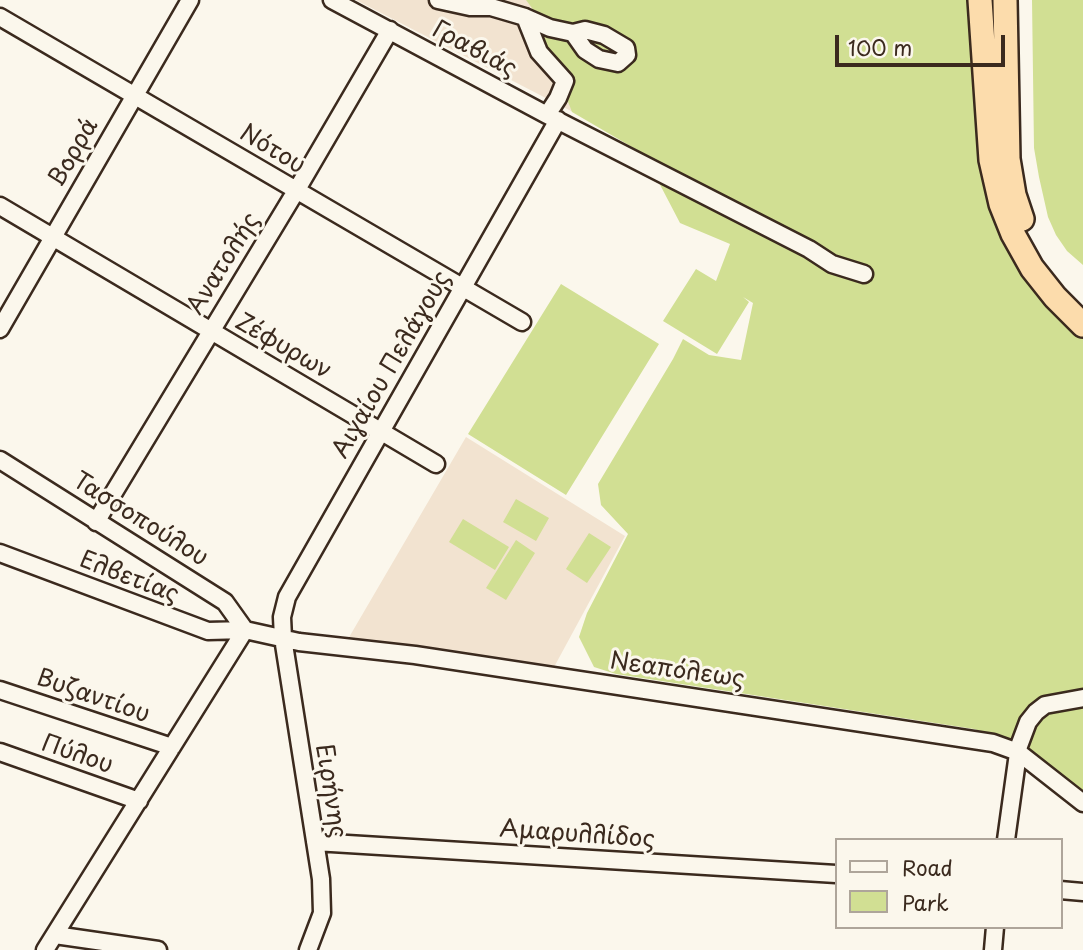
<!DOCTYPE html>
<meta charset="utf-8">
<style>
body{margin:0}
#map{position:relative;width:1083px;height:950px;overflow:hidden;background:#fbf7ec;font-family:"Playpen Sans",sans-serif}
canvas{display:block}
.legend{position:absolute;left:835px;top:838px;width:228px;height:91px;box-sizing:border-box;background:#fbf7ec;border:2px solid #aea59a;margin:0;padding:9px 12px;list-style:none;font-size:21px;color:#3b2a1e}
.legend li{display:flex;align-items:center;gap:14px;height:35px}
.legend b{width:35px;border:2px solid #aea59a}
.scale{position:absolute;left:835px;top:35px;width:170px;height:32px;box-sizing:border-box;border:4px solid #3b2a1e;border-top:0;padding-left:9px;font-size:21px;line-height:24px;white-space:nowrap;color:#3b2a1e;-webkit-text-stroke:5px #fbf7ec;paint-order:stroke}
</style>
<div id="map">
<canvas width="1083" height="950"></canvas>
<ul class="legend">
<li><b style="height:9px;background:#fbf7ec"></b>Road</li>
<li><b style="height:19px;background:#d1df93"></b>Park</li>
</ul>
<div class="scale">100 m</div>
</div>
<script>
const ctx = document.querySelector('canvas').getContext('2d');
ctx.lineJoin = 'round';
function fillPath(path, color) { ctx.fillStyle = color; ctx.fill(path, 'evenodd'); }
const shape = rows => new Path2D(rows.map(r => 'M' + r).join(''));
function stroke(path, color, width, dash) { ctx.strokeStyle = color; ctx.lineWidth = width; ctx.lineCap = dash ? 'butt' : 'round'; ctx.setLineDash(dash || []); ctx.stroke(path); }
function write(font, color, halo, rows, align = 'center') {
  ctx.font = font + ' "Playpen Sans",sans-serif'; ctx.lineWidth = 6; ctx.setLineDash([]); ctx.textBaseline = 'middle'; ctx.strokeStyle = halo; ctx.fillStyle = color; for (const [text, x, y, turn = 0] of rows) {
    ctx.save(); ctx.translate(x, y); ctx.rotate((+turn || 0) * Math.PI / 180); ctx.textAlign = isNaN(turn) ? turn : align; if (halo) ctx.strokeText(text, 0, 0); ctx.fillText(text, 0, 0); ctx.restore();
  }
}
fillPath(shape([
 [356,0,752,0,644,154,602,127],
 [466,437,625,536,553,669,472,655,348,639]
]), '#f2e3d0');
fillPath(shape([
 [526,0,973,0,983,169,1083,335,1083,795,1013,742,974,729,616,674,594,667,579,637,587,613,628,534,601,505,598,484,673,359,683,339,709,355,741,360,753,303,743,297,749,302,717,354,663,321,696,269,716,281,730,244,680,223,644,154,572,112,532,8],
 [1032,0,1083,0,1083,265,1067,251,1056,235,1048,217,1039,177,1034,148],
 [561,284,659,344,566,495,468,434],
 [516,499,549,518,536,541,503,522],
 [463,519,509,547,495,570,449,542],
 [589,533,611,547,587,583,566,569],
 [516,540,535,553,506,600,486,588]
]), '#d1df93');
const minor = shape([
 [332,0,547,115,809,249,832,264,864,274],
 [438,0,470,7,491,7,525,17,550,28,573,33,585,30,604,35,626,48,627,55,618,63,599,59,585,50,573,33],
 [0,17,522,322],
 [525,17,539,52,565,81,558,98,547,115],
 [0,206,436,464],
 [0,329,190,0],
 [0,460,225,602,245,630],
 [96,522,296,191,390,30],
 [0,553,208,631,245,630,299,642,415,655,993,743,1018,752,1083,803],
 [0,690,172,747],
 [0,752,139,801],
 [1006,840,1019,746,1028,722,1036,712,1045,705,1083,698],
 [315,842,836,874],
 [1060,890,1083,892],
 [55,935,158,950],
 [45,950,245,630],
 [308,950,322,913,321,879,283,638,282,617,287,597,558,120],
 [993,950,995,927]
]);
const highway = shape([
 [980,0,991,160,1001,204,1013,234,1032,268,1055,297,1083,325],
 [1005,0,1008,159,1014,195,1022,219]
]);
stroke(minor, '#3b2a1e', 21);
stroke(highway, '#3b2a1e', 28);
stroke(minor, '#fbf7ec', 16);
stroke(highway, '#fcdcac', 23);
write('24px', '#3b2a1e', '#fbf7ec', [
 ["Γραβιάς",474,50,28],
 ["Νότου",272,150,31],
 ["Βορρά",74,153,-60],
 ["Ανατολής",224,264,-58],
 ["Ζέφυρων",283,347,30],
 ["Αιγαίου Πελάγους",392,365,-60],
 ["Τασσοπούλου",140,520,32],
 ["Ελβετίας",129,578,21],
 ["Νεαπόλεως",677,671,8],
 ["Βυζαντίου",93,697,19],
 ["Πύλου",77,755,19],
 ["Ειρήνης",330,791,81],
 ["Αμαρυλλίδος",577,835,4]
]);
</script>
